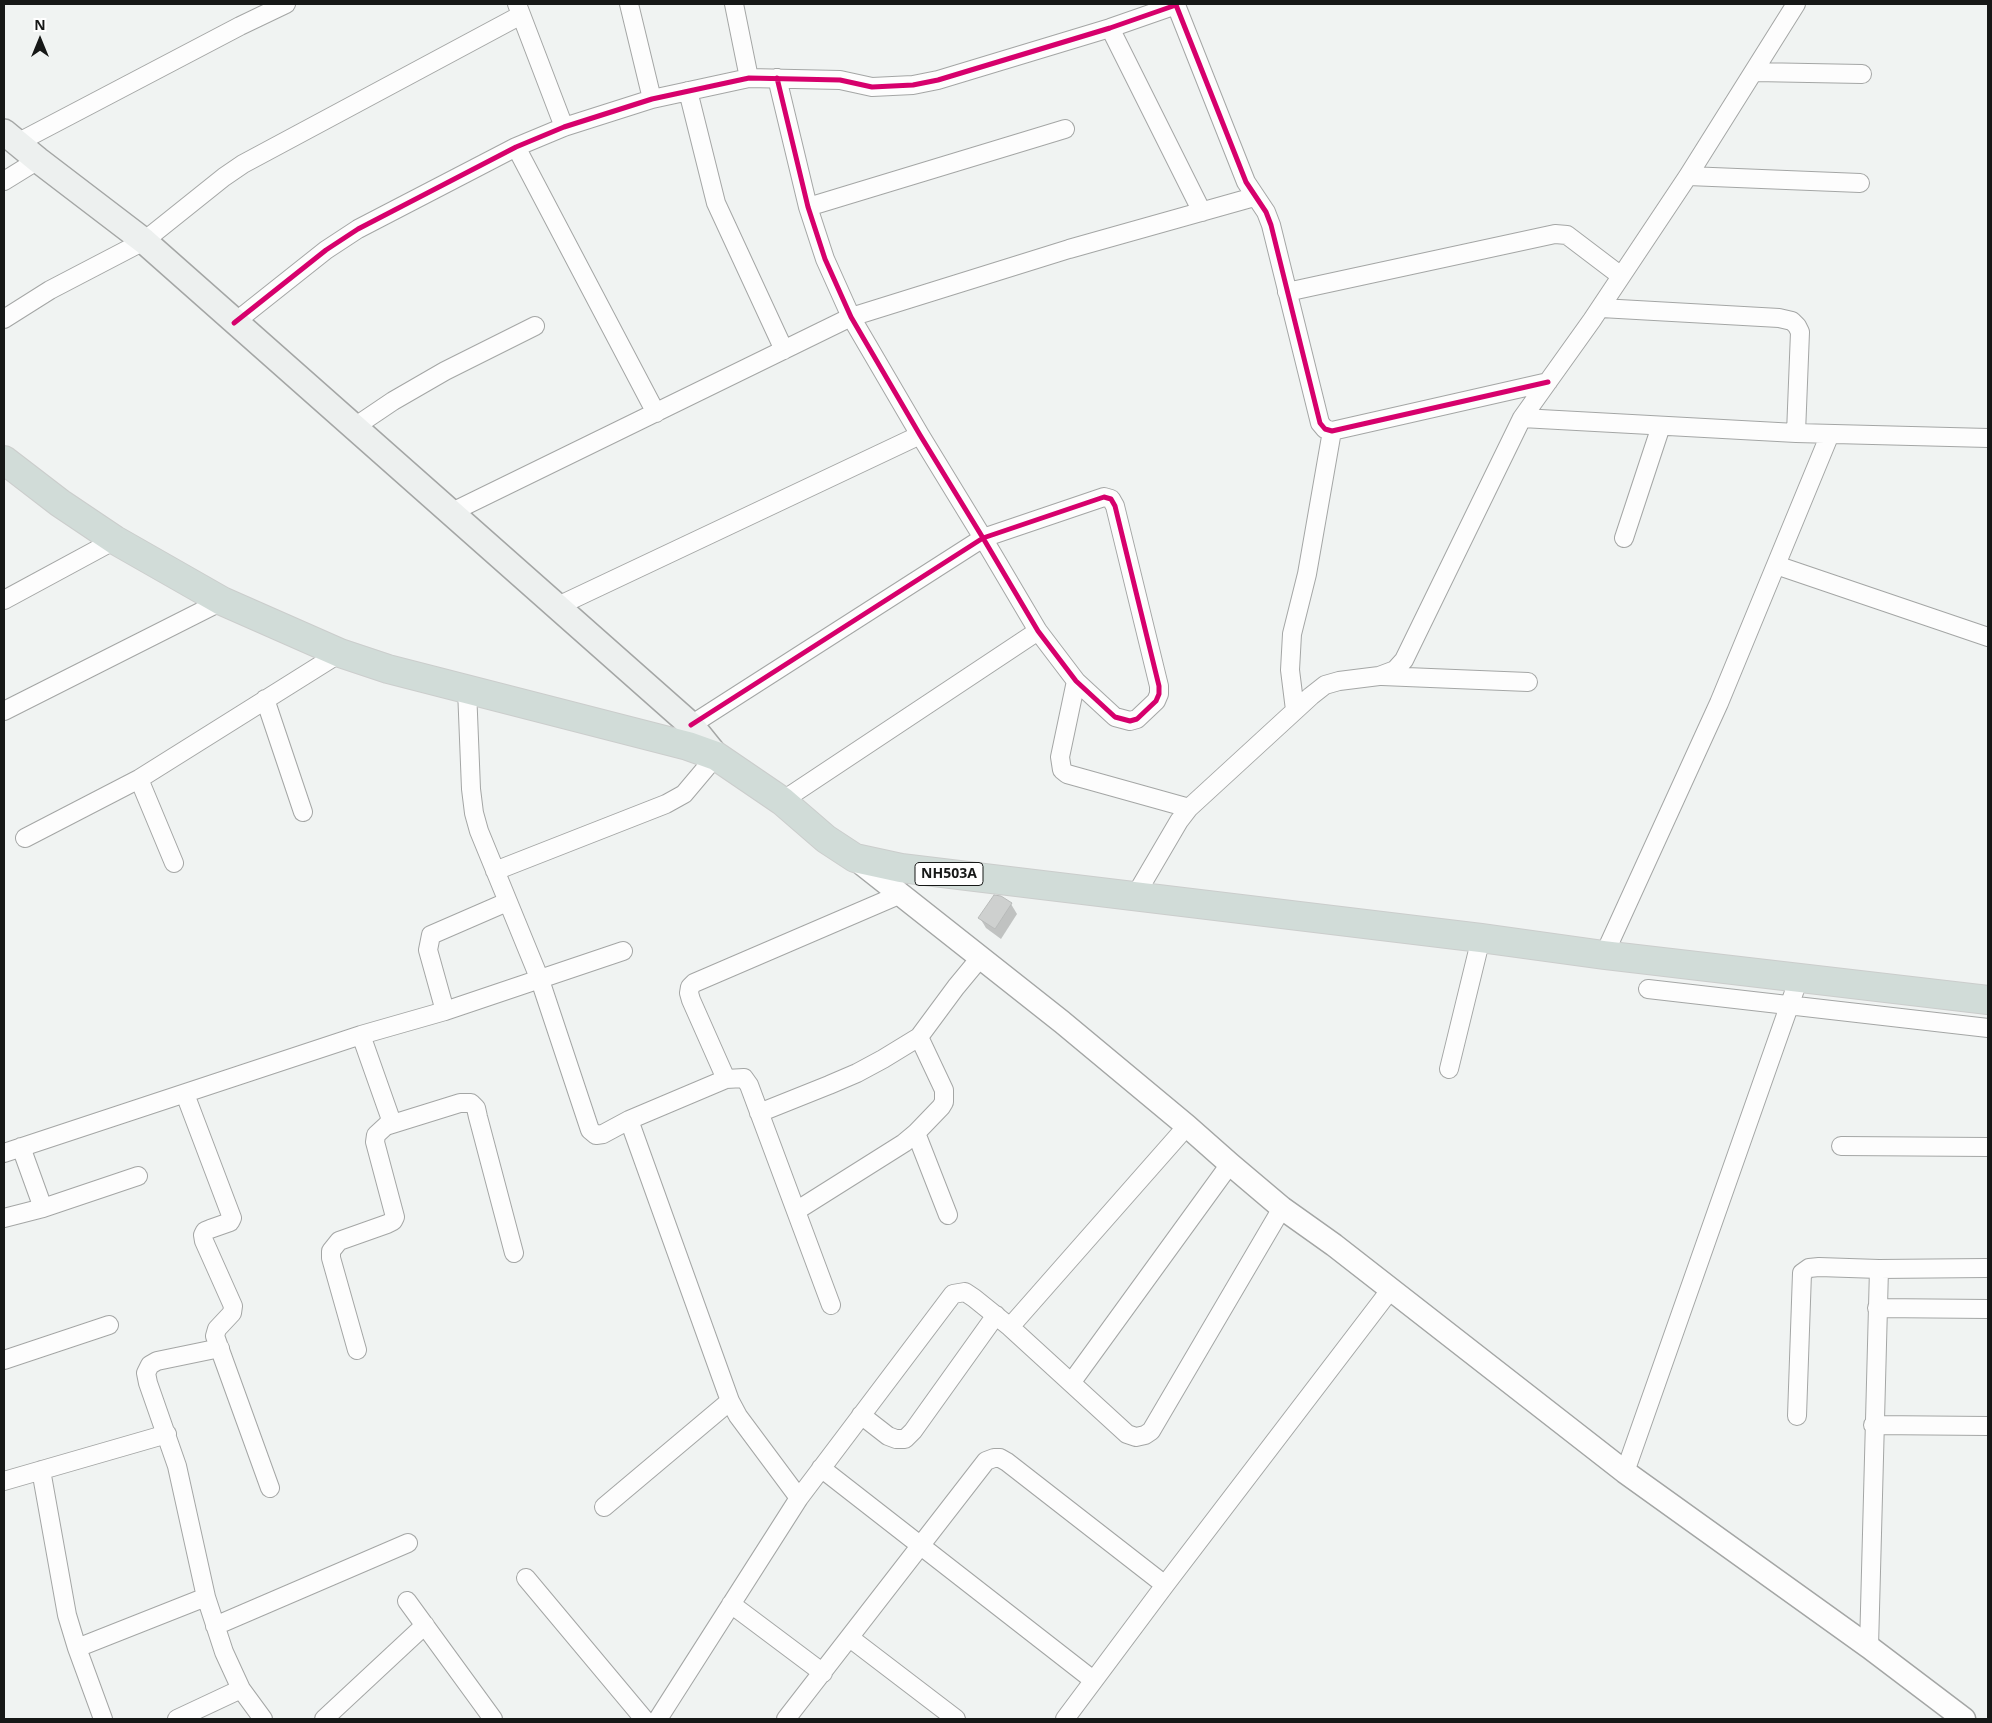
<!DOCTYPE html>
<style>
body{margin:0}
#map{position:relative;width:1992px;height:1723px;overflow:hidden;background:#f0f3f2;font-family:"Open Sans",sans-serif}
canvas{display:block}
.frame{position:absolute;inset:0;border:5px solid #161817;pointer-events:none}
.north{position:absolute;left:15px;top:15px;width:50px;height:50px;-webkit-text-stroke:4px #fff;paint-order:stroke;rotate:0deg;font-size:14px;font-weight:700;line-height:20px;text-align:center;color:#161817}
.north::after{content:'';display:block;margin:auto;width:18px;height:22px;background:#161817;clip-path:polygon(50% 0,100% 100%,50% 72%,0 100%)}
</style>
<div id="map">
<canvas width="1992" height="1723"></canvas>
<div class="frame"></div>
<div class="north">N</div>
</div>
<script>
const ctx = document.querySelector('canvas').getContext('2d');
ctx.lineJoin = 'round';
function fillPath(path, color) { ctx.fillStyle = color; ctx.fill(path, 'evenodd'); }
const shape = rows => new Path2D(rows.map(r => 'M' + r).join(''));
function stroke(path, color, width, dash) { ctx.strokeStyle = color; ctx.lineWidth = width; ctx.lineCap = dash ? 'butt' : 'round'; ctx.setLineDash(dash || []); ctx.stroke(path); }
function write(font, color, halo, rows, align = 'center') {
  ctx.font = font + ' "Open Sans",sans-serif'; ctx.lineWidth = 5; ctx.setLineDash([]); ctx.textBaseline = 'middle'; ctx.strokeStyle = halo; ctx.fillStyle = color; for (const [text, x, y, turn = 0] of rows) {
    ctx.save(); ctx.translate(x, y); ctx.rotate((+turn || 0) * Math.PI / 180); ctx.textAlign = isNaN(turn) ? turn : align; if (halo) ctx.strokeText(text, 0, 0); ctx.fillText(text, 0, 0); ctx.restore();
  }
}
fillPath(shape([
 [1011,904,1017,914,1001,939,986,928,980,918]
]), '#0003');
const building = shape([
 [994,895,1001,896,1012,903,995,929,978,918,994,895]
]);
fillPath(building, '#ced0cf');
stroke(building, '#b8bab9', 1);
const minor = shape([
 [517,4,564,127],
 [629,4,652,99],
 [734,4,749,78],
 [1110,28,1202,212],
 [1755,72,1862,74],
 [688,91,716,203,784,350],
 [17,143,240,26,286,4],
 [516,147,656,413],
 [1688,176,1860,183],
 [4,181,38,160],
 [808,207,1065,129],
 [1287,292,1555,234,1567,235,1621,276],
 [1601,308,1779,318,1792,321,1797,326,1800,332,1796,433],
 [4,319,50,290,144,241,224,177,243,164,521,15],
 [234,323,326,250,358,229,516,147,564,127,652,99,749,78,840,80,872,87,913,85,938,80,1110,28,1176,5,1246,182,1266,212,1271,225,1320,423,1325,429,1332,431,1548,382],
 [1522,418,1796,433,1988,438],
 [353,428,393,401,445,371,535,326],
 [450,513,851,317,1069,249,1254,197],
 [1624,538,1661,426],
 [1776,565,1988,637],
 [4,600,115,540],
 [558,606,920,435],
 [1382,676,1528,682],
 [1076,681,1060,757,1062,770,1067,774,1189,808],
 [467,689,471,789,474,813,479,831,540,980,590,1130,596,1135,603,1134,629,1120,730,1401,738,1416,799,1498],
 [265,699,303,812],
 [1295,710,1290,670,1292,634,1307,574,1332,431],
 [4,711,222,601],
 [691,725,983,538,1104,497,1111,499,1115,506,1159,686,1159,694,1156,701,1137,719,1130,721,1115,717,1076,681,1038,631,983,538,920,435,851,317,825,259,808,207,777,78],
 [139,779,174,863],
 [782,801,1038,631],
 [25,838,139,779,340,653],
 [495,871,666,804,684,794,716,756],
 [1135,896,1179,821,1189,808,1311,696,1325,685,1339,681,1379,676,1395,670,1404,660,1522,418,1592,320,1688,176,1796,4],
 [1604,955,1719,703,1830,434],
 [1648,989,1988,1028],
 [445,1011,623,951],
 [1449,1069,1481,938],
 [726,1079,691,1000,689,993,690,987,694,983,901,894],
 [185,1094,232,1218,230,1222,210,1229,205,1231,203,1235,204,1241,233,1306,232,1313,217,1329,215,1336,270,1488],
 [759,1113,829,1085,857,1073,883,1059,919,1037],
 [629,1120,726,1079,744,1078,749,1085,831,1305],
 [386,1126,460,1103,471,1103,476,1108,478,1117,514,1253],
 [916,1133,948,1215],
 [1841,1146,1988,1147],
 [21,1147,43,1208],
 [4,1153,361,1035,445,1011,428,950,431,935,507,902],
 [796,1211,904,1143,916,1133,941,1107,944,1102,944,1090,919,1037,956,987,980,958],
 [4,1218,43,1208,138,1176],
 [1879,1269,1986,1268],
 [1877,1308,1988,1309],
 [1010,1327,1187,1126],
 [220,1348,157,1361,150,1365,146,1373,148,1383,177,1466,206,1597,224,1652,241,1689],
 [357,1350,331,1258,331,1251,339,1241,387,1224,393,1221,395,1217,375,1142,376,1135,389,1123,390,1117,361,1035],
 [4,1360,109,1325],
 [1071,1383,1230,1164],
 [861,1415,888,1436,896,1439,905,1439,913,1431,996,1315],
 [1797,1416,1802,1273,1809,1268,1819,1267,1879,1269,1869,1647],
 [1873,1425,1988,1426],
 [821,1468,1093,1680],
 [41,1470,67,1615,77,1648,103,1719],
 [1625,1472,1799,978],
 [4,1481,167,1434],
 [604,1507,730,1401],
 [526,1578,644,1719],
 [407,1601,493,1719],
 [731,1604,823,1673],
 [215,1626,408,1543],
 [850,1638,956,1719],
 [77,1648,206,1597],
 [177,1719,241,1689,263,1719],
 [324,1719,425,1625],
 [658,1719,799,1498,953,1294,965,1292,974,1298,1010,1327,1127,1434,1136,1437,1145,1435,1151,1431,1282,1208],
 [786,1719,986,1461,994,1458,1000,1458,1007,1462,1165,1585],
 [1065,1719,1165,1585,1391,1289]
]);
const tertiary = shape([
 [857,860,1062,1022,1187,1126,1230,1164,1282,1208,1334,1245,1625,1472,1869,1647,1964,1719]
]);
const secondary = shape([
 [4,132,38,160,144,241,691,725,716,756]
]);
const trunk = shape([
 [4,460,60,503,115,540,222,601,340,653,388,669,688,746,716,756,782,801,826,839,855,858,901,868,1481,938,1604,955,1988,1000]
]);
stroke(minor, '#a4a6a5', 20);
stroke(tertiary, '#a4a6a5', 25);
stroke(secondary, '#a4a6a5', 28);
stroke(trunk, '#cbcdcc', 30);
stroke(minor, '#fdfdfd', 18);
stroke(tertiary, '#fdfdfd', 22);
stroke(secondary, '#edf0ef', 25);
stroke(trunk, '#d1dcd8', 28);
stroke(shape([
 [234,323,326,250,358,229,516,147,564,127,652,99,749,78,840,80,872,87,913,85,938,80,1110,28,1176,5,1246,182,1266,212,1271,225,1320,423,1325,429,1332,431,1548,382],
 [691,725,983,538,1104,497,1111,499,1115,506,1159,686,1159,694,1156,701,1137,719,1130,721,1115,717,1076,681,1038,631,983,538,920,435,851,317,825,259,808,207,777,78]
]), '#d6006c', 5);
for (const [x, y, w] of [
 [949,874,68]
]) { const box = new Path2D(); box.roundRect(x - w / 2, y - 11.5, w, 23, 4); ctx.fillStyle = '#fff'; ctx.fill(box); stroke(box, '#161817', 1); }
write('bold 14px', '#161817', null, [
 ["NH503A",949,874]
]);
</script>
